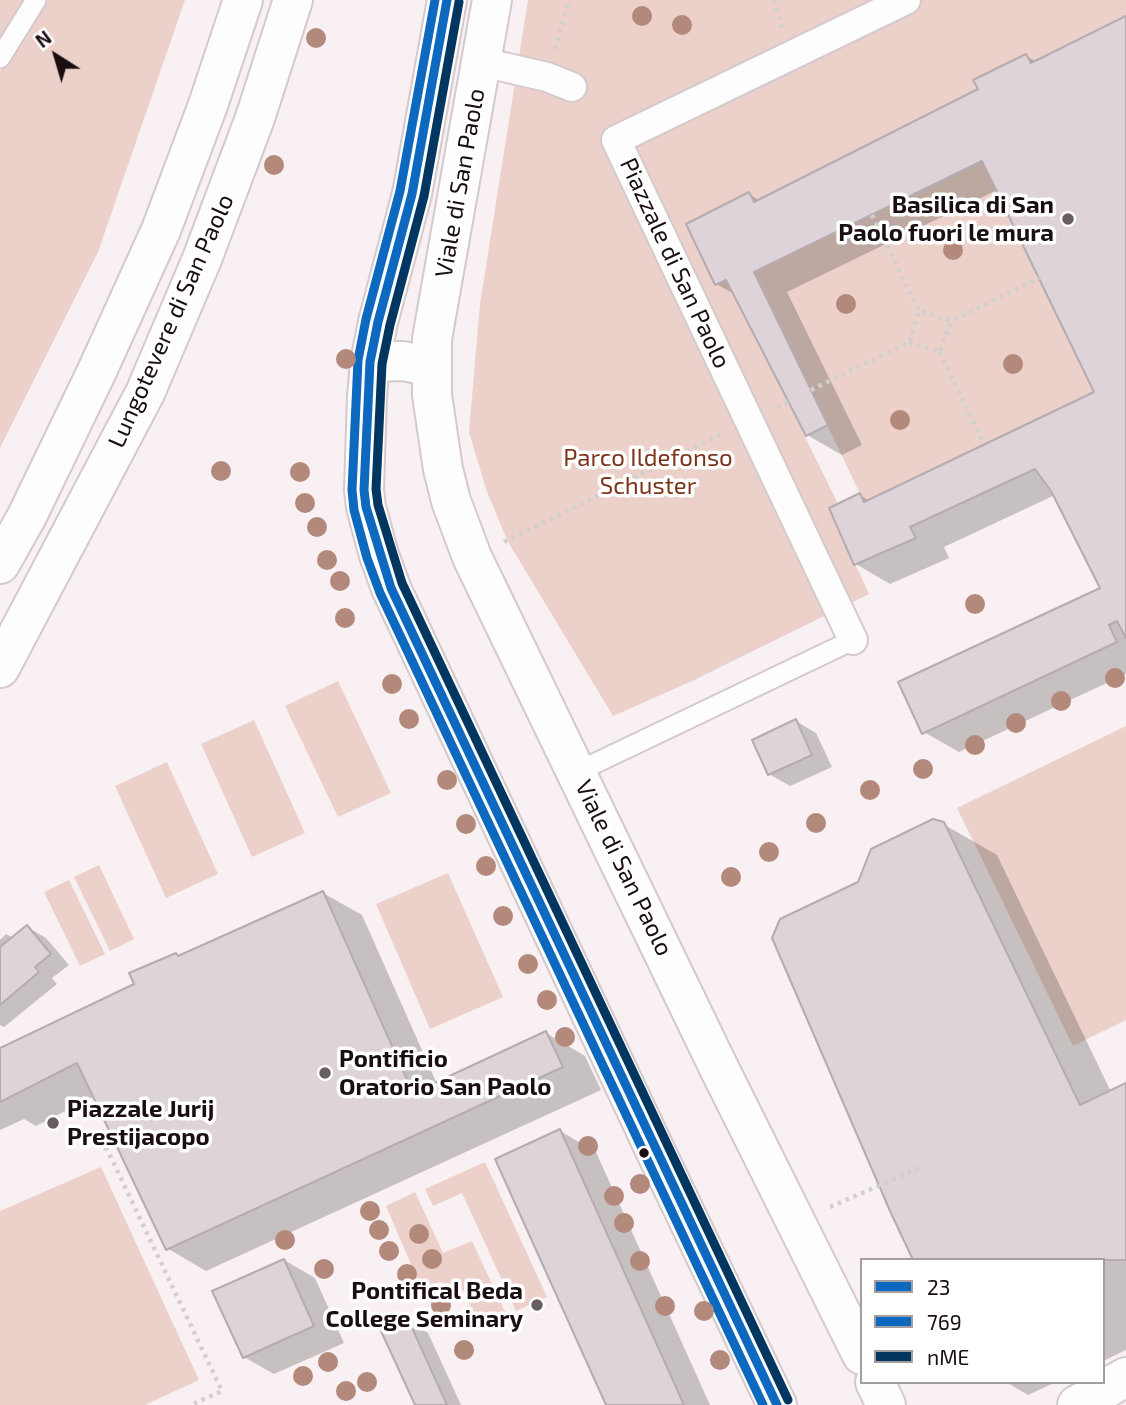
<!DOCTYPE html>
<style>
body{margin:0}
#map{position:relative;width:1126px;height:1405px;overflow:hidden;background:#f8f0f2;font-family:"Exo 2",sans-serif}
canvas{display:block}
.legend{position:absolute;left:860px;top:1258px;width:245px;height:126px;box-sizing:border-box;background:#fff;border:2px solid #a39fa0;margin:0;padding:9px 12px;list-style:none;font-size:21px;color:#1a0e12}
.legend li{display:flex;align-items:center;gap:14px;height:35px}
.legend b{width:35px;border:2px solid #a39fa0}
.north{position:absolute;left:21px;top:21px;width:70px;height:70px;-webkit-text-stroke:5px #fff;paint-order:stroke;rotate:323deg;font-size:19px;font-weight:700;line-height:28px;text-align:center;color:#1a0e12}
.north::after{content:'';display:block;margin:auto;width:24px;height:32px;background:#1a0e12;clip-path:polygon(50% 0,100% 100%,50% 72%,0 100%)}
</style>
<div id="map">
<canvas width="1126" height="1405"></canvas>
<ul class="legend">
<li><b style="height:9px;background:#0c69bf"></b>23</li>
<li><b style="height:9px;background:#0c69bf"></b>769</li>
<li><b style="height:9px;background:#00365f"></b>nME</li>
</ul>
<div class="north">N</div>
</div>
<script>
const ctx = document.querySelector('canvas').getContext('2d');
ctx.lineJoin = 'round';
function fillPath(path, color) { ctx.fillStyle = color; ctx.fill(path, 'evenodd'); }
const shape = rows => new Path2D(rows.map(r => 'M' + r).join(''));
function stroke(path, color, width, dash) { ctx.strokeStyle = color; ctx.lineWidth = width; ctx.lineCap = dash ? 'butt' : 'round'; ctx.setLineDash(dash || []); ctx.stroke(path); }
function write(font, color, halo, rows, align = 'center') {
  ctx.font = font + ' "Exo 2",sans-serif'; ctx.lineWidth = 7; ctx.setLineDash([]); ctx.textBaseline = 'middle'; ctx.strokeStyle = halo; ctx.fillStyle = color; for (const [text, x, y, turn = 0] of rows) {
    ctx.save(); ctx.translate(x, y); ctx.rotate((+turn || 0) * Math.PI / 180); ctx.textAlign = isNaN(turn) ? turn : align; if (halo) ctx.strokeText(text, 0, 0); ctx.fillText(text, 0, 0); ctx.restore();
  }
}
fillPath(shape([
 [0,0,27,0,0,42],
 [48,0,185,0,98,252,0,448,0,71,14,54],
 [528,0,1126,0,1126,16,1031,63,1026,54,973,80,978,89,754,202,749,192,686,224,715,285,726,280,788,402,838,504,830,509,869,594,692,681,613,716,507,540,486,489,469,432,480,304],
 [982,161,1094,392,864,502,754,272],
 [338,681,391,793,338,817,285,706],
 [254,720,305,833,252,857,201,744],
 [1126,726,1126,1020,1073,1046,957,808],
 [167,762,218,874,166,898,115,786],
 [99,865,134,939,110,951,74,877],
 [448,873,503,997,430,1029,376,904],
 [69,880,105,954,80,966,44,892],
 [485,1162,547,1297,516,1311,462,1193,433,1206,425,1189],
 [101,1167,199,1380,145,1405,0,1405,0,1211],
 [415,1192,443,1253,472,1241,506,1314,478,1325,464,1291,440,1282,422,1290,386,1206]
]), '#ecd1ca');
fillPath(shape([
 [1126,18,1126,674,959,752,924,732,1103,589,1055,495,944,547,949,558,890,584,856,564,860,495,870,501,1096,392,997,190,787,292,862,445,842,455,807,435,736,295,716,284,749,194,760,201,980,90,1026,56,1037,62],
 [796,721,816,733,832,767,790,786,769,774],
 [943,824,997,855,1111,1092,1126,1085,1126,1350,1103,1361,1103,1260,860,883],
 [323,893,362,915,437,1084,546,1033,585,1056,601,1090,206,1271,167,1248,95,1096,36,1126,24,1119,0,1130,0,1050,136,985,176,955,180,957],
 [27,927,46,938,69,965,52,978,57,984,4,1027,0,1025,0,940,6,934,13,938],
 [560,1131,596,1152,710,1405,608,1405],
 [284,1260,315,1278,344,1343,274,1374,244,1357],
 [407,1321,428,1333,461,1405,417,1405],
 [1006,1382,1056,1382,1028,1395]
]), '#0003');
const building = shape([
 [1126,16,1126,638,1117,621,1109,625,1117,642,922,734,898,682,1100,588,1051,491,1035,469,910,527,916,538,854,565,829,508,860,493,864,502,1094,392,982,161,754,272,828,425,806,436,726,280,715,285,686,224,749,192,754,202,978,89,973,80,1026,54,1031,63,1126,16],
 [796,719,812,755,768,775,752,740,796,719],
 [933,819,944,822,1080,1105,1126,1083,1126,1260,913,1260,890,1211,772,938,780,919,858,882,871,849,933,819],
 [323,891,413,1093,546,1031,563,1067,166,1250,77,1063,0,1102,0,1048,134,984,129,973,176,953,178,956,323,891],
 [27,925,51,954,35,967,39,972,0,1005,0,947,27,925],
 [560,1129,684,1405,606,1405,495,1159,560,1129],
 [284,1259,314,1326,243,1358,212,1291,284,1259],
 [408,1319,447,1405,415,1405,381,1331,408,1319]
]);
fillPath(building, '#ddd3d8');
stroke(building, '#b4acb0', 2);
const service = shape([
 [0,58,36,0],
 [577,772,853,640]
]);
const pedestrian = shape([
 [482,62,547,77,572,87],
 [853,640,616,140,906,0]
]);
const minor = shape([
 [370,362,403,361,432,367]
]);
const tertiary = shape([
 [447,0,412,194,378,322,370,362,367,397,364,490,366,507,379,555,391,588,655,1150,777,1405],
 [492,0,432,339,432,395,443,469,451,501,472,557,718,1066,862,1355],
 [875,1382,886,1405],
 [1077,1405,1126,1377]
]);
const secondary = shape([
 [0,564,27,516,97,371,161,230,208,105,243,0],
 [0,668,145,393,202,259,255,118,293,0]
]);
stroke(service, '#d4cacd', 23);
stroke(pedestrian, '#d4cacd', 32);
stroke(minor, '#d4cacd', 42);
stroke(tertiary, '#d4cacd', 42);
stroke(secondary, '#d4cacd', 42);
stroke(shape([
 [774,0,782,28],
 [555,49,569,0],
 [872,215,919,311],
 [909,342,940,352,951,321],
 [940,352,984,444],
 [811,390,909,342,919,311,951,321,1039,278],
 [777,407,788,402],
 [504,542,722,434],
 [106,1147,222,1391,191,1405],
 [830,1207,919,1168]
]), '#d2cfd0', 4.5, [3.5, 5]);
stroke(service, '#fefdfd', 19);
stroke(pedestrian, '#fefdfd', 28);
stroke(minor, '#fefdfd', 38);
stroke(tertiary, '#fefdfd', 38);
stroke(secondary, '#fefdfd', 38);
stroke(shape([
 [447,0,412,194,378,322,370,362,364,490,366,507,391,588,777,1405]
]), '#0c69bf', 9);
stroke(shape([
 [435,0,400,191,366,319,358,360,352,490,354,510,367,558,380,593,763,1405]
]), '#0c69bf', 9);
stroke(shape([
 [459,2,424,196,390,325,382,364,376,489,378,505,402,583,788,1400]
]), '#00365f', 9);
ctx.fillStyle = '#b3897b';
for (const [x, y] of [
 [642,16],
 [682,25],
 [316,38],
 [274,165],
 [953,250],
 [846,304],
 [346,359],
 [1013,364],
 [900,420],
 [221,471],
 [300,472],
 [305,503],
 [317,527],
 [327,560],
 [340,581],
 [975,604],
 [345,618],
 [1115,678],
 [392,684],
 [1061,701],
 [409,719],
 [1016,723],
 [975,745],
 [923,769],
 [447,780],
 [870,790],
 [816,823],
 [466,824],
 [769,852],
 [486,866],
 [731,877],
 [503,916],
 [528,964],
 [547,1000],
 [565,1037],
 [588,1146],
 [640,1184],
 [614,1196],
 [370,1211],
 [624,1223],
 [379,1230],
 [419,1234],
 [285,1240],
 [389,1251],
 [432,1259],
 [640,1261],
 [324,1269],
 [407,1274],
 [441,1305],
 [665,1306],
 [704,1311],
 [464,1350],
 [720,1360],
 [328,1362],
 [303,1376],
 [367,1382],
 [346,1391]
]) { ctx.beginPath(); ctx.arc(x, y, 10, 0, 2 * Math.PI); ctx.fill(); }
for (const [x, y, r, color] of [
 [1068,219,7,"#685d60"],
 [325,1073,7,"#685d60"],
 [53,1123,7,"#685d60"],
 [644,1153,6,"#1a0e12"],
 [537,1305,7,"#685d60"]
]) { const dot = new Path2D(); dot.arc(x, y, r, 0, 2 * Math.PI); ctx.fillStyle = color; ctx.fill(dot); stroke(dot, '#fff', 2.5); }
write('24px', '#1a0e12', '#fff', [
 ["Viale di San Paolo",460,183,-80],
 ["Piazzale di San Paolo",675,263,65],
 ["Lungotevere di San Paolo",171,321,-66],
 ["Viale di San Paolo",624,868,64]
]);
write('bold 24px', '#1a0e12', '#fff', [
 ["Basilica di San",1054,205],
 ["Paolo fuori le mura",1054,233],
 ["Pontificio",339,1059,"left"],
 ["Oratorio San Paolo",339,1087,"left"],
 ["Piazzale Jurij",67,1109,"left"],
 ["Prestijacopo",67,1137,"left"],
 ["Pontifical Beda",523,1291],
 ["College Seminary",523,1319]
], 'right');
write('24px', '#7b341a', '#fff', [
 ["Parco Ildefonso",648,458],
 ["Schuster",648,486]
]);
</script>
